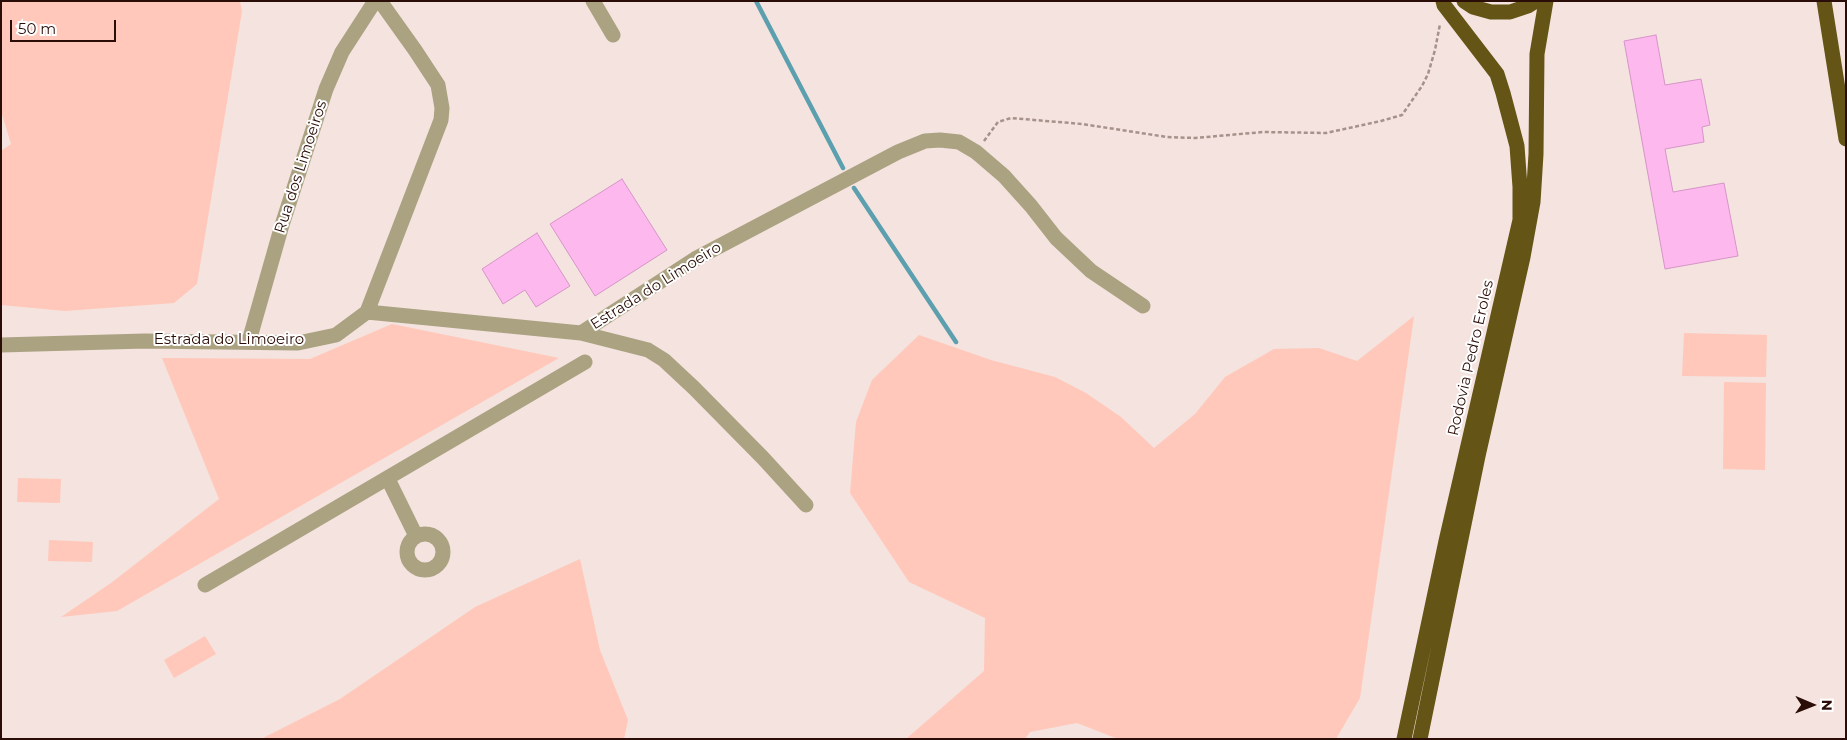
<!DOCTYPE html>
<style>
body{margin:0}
#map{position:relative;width:1847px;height:740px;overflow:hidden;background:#f4e3de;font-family:Montserrat,sans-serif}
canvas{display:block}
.frame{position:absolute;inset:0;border:2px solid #2a0d07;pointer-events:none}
.north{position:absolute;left:1787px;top:680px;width:50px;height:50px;-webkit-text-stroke:4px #fff;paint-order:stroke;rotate:91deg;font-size:14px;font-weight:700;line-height:20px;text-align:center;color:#2a0d07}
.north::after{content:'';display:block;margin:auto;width:18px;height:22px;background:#2a0d07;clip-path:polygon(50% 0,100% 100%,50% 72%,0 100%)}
.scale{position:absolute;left:10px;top:20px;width:106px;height:22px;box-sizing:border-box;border:2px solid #2a0d07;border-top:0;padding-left:6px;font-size:15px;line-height:18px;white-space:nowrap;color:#2a0d07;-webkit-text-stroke:4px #fff;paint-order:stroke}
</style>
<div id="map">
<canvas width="1847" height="740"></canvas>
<div class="frame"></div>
<div class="north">N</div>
<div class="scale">50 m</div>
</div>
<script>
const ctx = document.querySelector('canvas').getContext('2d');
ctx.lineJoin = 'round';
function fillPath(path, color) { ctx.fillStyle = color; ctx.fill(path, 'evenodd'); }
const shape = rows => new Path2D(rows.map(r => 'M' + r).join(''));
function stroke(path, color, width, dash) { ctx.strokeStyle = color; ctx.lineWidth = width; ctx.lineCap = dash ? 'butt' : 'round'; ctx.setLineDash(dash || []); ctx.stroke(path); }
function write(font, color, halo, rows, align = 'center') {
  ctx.font = font + ' Montserrat,sans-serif'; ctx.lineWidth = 4; ctx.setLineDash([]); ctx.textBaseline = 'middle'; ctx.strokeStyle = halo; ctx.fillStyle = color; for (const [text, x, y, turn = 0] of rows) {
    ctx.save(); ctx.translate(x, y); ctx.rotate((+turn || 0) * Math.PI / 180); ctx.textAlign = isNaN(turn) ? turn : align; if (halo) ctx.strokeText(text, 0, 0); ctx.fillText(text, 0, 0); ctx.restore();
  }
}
fillPath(shape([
 [1,1,240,1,242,11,197,284,174,303,65,311,1,305,1,151,11,144,1,111],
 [1414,316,1360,698,1336,739,1118,739,1077,723,1030,732,1025,739,906,739,984,671,985,618,909,582,850,493,856,422,872,380,919,335,991,360,1055,377,1086,393,1121,417,1154,448,1195,414,1225,377,1274,349,1319,348,1357,361],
 [392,324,559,358,117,611,61,617,111,583,219,499,162,358,310,359],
 [1684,333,1767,335,1766,377,1682,376],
 [1724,382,1766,383,1765,470,1723,469],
 [18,478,61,479,60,503,17,502],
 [49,540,93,542,92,562,48,561],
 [580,559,600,650,628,720,624,739,261,739,340,699,475,607],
 [205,636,216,654,174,678,164,660]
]), '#ffc8ba');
stroke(shape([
 [756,1,843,168],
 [854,188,956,342]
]), '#5c9fae', 4.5);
const building = shape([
 [1656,35,1665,85,1701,79,1710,125,1702,127,1704,142,1665,149,1673,192,1724,183,1738,256,1665,269,1624,41,1656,35],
 [622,179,667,250,595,296,550,224,622,179],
 [537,233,570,286,536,307,525,290,503,304,482,269,537,233]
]);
fillPath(building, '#fdb8ee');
stroke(building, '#d594c7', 1);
stroke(shape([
 [984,141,998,122,1011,118,1082,124,1167,137,1195,138,1263,132,1326,133,1381,121,1402,115,1422,86,1428,74,1435,50,1440,24]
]), '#a7918c', 2.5, [4, 2.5]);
stroke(shape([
 [593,1,613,35],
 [367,312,441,120,442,108,438,85,415,50,380,1],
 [581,333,648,350,664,360,694,388,763,458,806,505],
 [249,341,282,225,326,89,342,52,375,1],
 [1,345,145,341,298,343,336,335,367,312,581,333,695,259,898,152,925,141,940,140,959,142,976,152,1004,176,1031,206,1056,238,1091,271,1143,306],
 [388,479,416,536],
 '407 552a18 18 0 1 1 36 0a18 18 0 1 1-36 0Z',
 [205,585,585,362]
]), '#aba282', 15);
stroke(shape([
 [1464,1,1473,7,1491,12,1510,12,1528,6,1536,1],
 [1824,1,1846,139],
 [1404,739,1446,541,1520,220,1520,187,1517,146,1503,93,1497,74,1444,5,1443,1],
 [1420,739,1478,456,1523,257,1533,202,1536,154,1537,54,1546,1]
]), '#645415', 15);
write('15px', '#2a0d07', '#fff', [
 ["Rua dos Limoeiros",301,167,-72],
 ["Estrada do Limoeiro",656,286,-32],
 ["Estrada do Limoeiro",229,340],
 ["Rodovia Pedro Eroles",1471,358,-77]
]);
</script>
